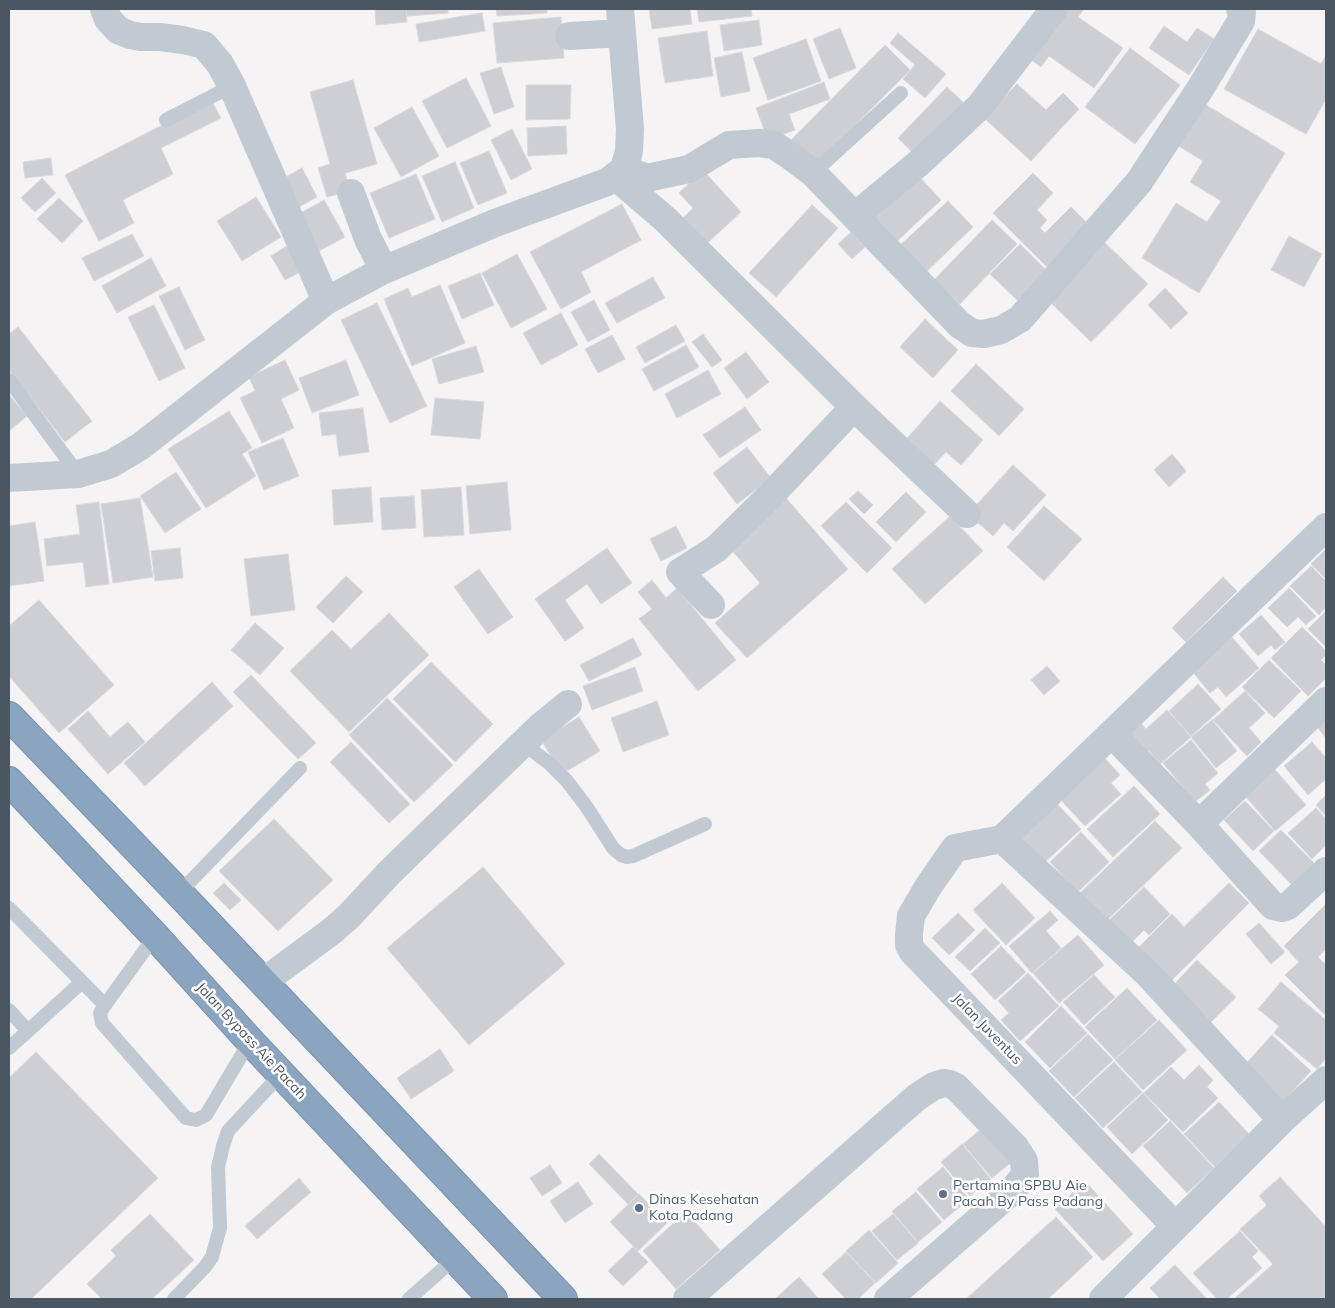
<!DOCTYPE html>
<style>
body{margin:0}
#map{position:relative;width:1335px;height:1308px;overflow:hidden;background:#f5f3f3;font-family:Mulish,sans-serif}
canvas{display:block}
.frame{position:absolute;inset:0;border:10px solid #4a5661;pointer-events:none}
</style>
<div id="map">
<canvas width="1335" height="1308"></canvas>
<div class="frame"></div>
</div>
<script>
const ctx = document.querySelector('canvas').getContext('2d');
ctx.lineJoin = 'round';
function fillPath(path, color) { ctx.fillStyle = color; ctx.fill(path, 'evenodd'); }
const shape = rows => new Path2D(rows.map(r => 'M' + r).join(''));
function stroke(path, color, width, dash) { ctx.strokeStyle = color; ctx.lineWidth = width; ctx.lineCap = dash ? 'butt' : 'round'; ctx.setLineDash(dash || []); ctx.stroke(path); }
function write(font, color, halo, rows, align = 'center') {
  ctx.font = font + ' Mulish,sans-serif'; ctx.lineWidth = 5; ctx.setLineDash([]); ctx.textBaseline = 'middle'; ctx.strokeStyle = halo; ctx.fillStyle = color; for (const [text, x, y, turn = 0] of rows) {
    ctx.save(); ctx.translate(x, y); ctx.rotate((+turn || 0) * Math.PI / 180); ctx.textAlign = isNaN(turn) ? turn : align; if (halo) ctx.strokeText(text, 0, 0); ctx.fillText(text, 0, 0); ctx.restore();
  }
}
const building = shape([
 [375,9,406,9,407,22,376,25,375,9],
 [406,9,448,9,448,13,407,16,406,9],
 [496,9,547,9,547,13,497,16,496,9],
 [649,9,690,9,692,24,652,29,649,9],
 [697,9,751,9,752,16,699,22,697,9],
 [1066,9,1084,9,1078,17,1123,48,1094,88,1049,56,1041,67,1030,59,1066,9],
 [482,13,485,31,419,42,416,24,482,13],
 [561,17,564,58,497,63,493,23,561,17],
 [759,20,762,45,724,51,720,25,759,20],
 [1164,26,1187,42,1197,28,1214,39,1189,75,1149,48,1164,26],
 [840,28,856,68,829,79,813,39,840,28],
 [1258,29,1321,64,1326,55,1326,99,1306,134,1224,89,1258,29],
 [707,31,713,76,665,83,658,38,707,31],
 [898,33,946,74,925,98,903,79,915,65,890,43,898,33],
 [806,39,821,81,768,100,753,58,806,39],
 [885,45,910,70,814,167,789,142,885,45],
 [1130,48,1180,85,1135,144,1085,107,1130,48],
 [742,52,750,91,721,97,714,58,742,52],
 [501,67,514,107,494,114,480,73,501,67],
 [466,78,491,126,447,148,422,101,466,78],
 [353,80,377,164,345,173,350,191,327,197,318,168,330,164,310,92,353,80],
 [824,82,830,99,789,114,795,130,768,140,756,108,824,82],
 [1017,84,1046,110,1063,93,1079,109,1031,161,984,118,1017,84],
 [526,85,571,85,570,119,526,120,526,85],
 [947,87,964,103,914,154,898,138,947,87],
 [211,100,221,118,161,148,173,174,123,200,134,223,99,241,65,175,211,100],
 [1203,103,1285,153,1199,293,1142,258,1176,203,1207,222,1221,201,1190,182,1203,161,1177,145,1203,103],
 [412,107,439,156,401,177,374,128,412,107],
 [566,126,567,154,528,156,527,128,566,126],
 [512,129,532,169,511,180,491,140,512,129],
 [489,151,507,193,478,205,460,163,489,151],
 [51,158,53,175,25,178,23,162,51,158],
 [455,162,474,208,442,222,422,176,455,162],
 [302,168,317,197,297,208,282,179,302,168],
 [703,170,741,212,703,247,679,222,693,208,679,193,703,170],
 [915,172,941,200,892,246,865,218,915,172],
 [1033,173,1053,193,1037,210,1047,220,1040,228,1045,233,1071,207,1091,227,1049,269,993,213,1033,173],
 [416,174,435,219,389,238,370,193,416,174],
 [42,178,56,193,35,212,21,198,42,178],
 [256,197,281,237,242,261,217,221,256,197],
 [59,198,83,221,62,243,37,219,59,198],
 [324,200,345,237,317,252,297,215,324,200],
 [948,201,973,227,922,276,897,248,948,201],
 [622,204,641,240,581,272,591,292,561,309,530,252,622,204],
 [812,205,838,228,776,297,749,273,812,205],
 [992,220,1017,244,960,304,934,280,992,220],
 [851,232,865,247,852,259,838,244,851,232],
 [132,234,144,256,94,281,82,258,132,234],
 [1289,236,1322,254,1304,287,1271,270,1289,236],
 [1100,238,1148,284,1091,342,1044,296,1100,238],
 [290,244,304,270,285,280,271,256,290,244],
 [1020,244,1049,273,1020,303,990,274,1020,244],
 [517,254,547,309,511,328,482,273,517,254],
 [151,258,166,286,117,313,102,286,151,258],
 [480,273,494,305,462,319,448,286,480,273],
 [653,277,665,298,617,323,605,303,653,277],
 [440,285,465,343,412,366,384,299,408,288,412,297,440,285],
 [179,287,205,340,185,350,159,296,179,287],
 [1165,288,1188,313,1171,329,1148,305,1165,288],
 [594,300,610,330,588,342,571,312,594,300],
 [377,303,427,406,390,423,341,320,377,303],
 [154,305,185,368,159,381,128,317,154,305],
 [561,313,578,345,541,365,523,333,561,313],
 [925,319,958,350,933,378,900,347,925,319],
 [676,325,685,341,645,363,636,347,676,325],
 [18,327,92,421,65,442,9,370,9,334,18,327],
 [703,334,722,360,712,367,692,342,703,334],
 [612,335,625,359,598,373,585,349,612,335],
 [686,345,699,367,654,391,642,369,686,345],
 [476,346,484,372,439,384,432,359,476,346],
 [746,352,769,382,747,399,724,368,746,352],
 [285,360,299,390,281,399,294,428,262,443,240,398,255,391,249,377,285,360],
 [346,360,359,395,312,413,299,378,346,360],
 [976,364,1024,409,999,436,951,391,976,364],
 [708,370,721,394,677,418,665,394,708,370],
 [9,395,27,416,9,431,9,395],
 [435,398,484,402,480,439,431,435,435,398],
 [940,401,983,440,961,465,946,452,930,469,902,444,940,401],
 [745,407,761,430,720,458,703,435,745,407],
 [363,408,369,452,339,456,336,434,322,436,319,413,363,408],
 [229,411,252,448,242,454,256,476,206,508,168,449,229,411],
 [283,438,299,476,264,490,248,452,283,438],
 [747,447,771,478,737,504,713,473,747,447],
 [1172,454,1186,471,1169,487,1154,470,1172,454],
 [1013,465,1046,495,1013,531,1004,523,993,536,968,514,1013,465],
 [176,472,201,509,165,533,140,496,176,472],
 [507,482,511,530,470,534,466,486,507,482],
 [371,487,373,522,334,525,332,490,371,487],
 [461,487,464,535,424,537,421,490,461,487],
 [858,491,873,505,864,514,849,499,858,491],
 [906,492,926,512,896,542,876,522,906,492],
 [414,496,416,528,382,530,380,498,414,496],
 [140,498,153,577,113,583,101,504,140,498],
 [786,498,848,569,747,658,715,623,760,583,730,548,786,498],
 [99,502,109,584,86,587,83,562,47,566,44,539,80,534,76,505,99,502],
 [846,502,892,548,867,573,821,526,846,502],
 [1044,506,1082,539,1044,581,1007,547,1044,506],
 [950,516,983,551,925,604,892,569,950,516],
 [35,522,44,581,9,586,9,526,35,522],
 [676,526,687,548,661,561,650,539,676,526],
 [180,548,183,578,155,581,151,551,180,548],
 [607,548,632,583,601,604,587,584,565,600,584,628,565,641,535,599,607,548],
 [1326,549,1326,579,1311,564,1326,549],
 [288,554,295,610,251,616,244,559,288,554],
 [1311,566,1326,581,1326,607,1319,615,1290,586,1311,566],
 [479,569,513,617,488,634,454,587,479,569],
 [346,576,363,592,333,623,316,607,346,576],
 [1223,577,1237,591,1186,642,1172,628,1223,577],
 [652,580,666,598,677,588,736,660,698,691,639,619,652,609,638,592,652,580],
 [1289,588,1316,616,1306,625,1298,617,1287,627,1268,608,1289,588],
 [39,600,114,685,59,733,9,676,9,626,39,600],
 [1326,611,1326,647,1308,629,1326,611],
 [389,613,429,655,349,732,290,671,332,630,351,649,389,613],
 [1261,615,1285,642,1275,650,1271,645,1258,656,1239,634,1261,615],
 [255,623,284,648,260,675,231,650,255,623],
 [1302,627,1326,651,1326,655,1321,660,1326,665,1326,678,1308,696,1271,658,1302,627],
 [1231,636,1259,668,1226,697,1218,687,1210,693,1191,670,1231,636],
 [633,638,642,655,589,681,580,665,633,638],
 [1269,660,1301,691,1274,718,1242,687,1269,660],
 [431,662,493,724,455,762,393,699,431,662],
 [1047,666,1060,681,1044,695,1031,680,1047,666],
 [635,667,643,691,592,710,583,686,635,667],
 [251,675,316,743,298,759,233,692,251,675],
 [212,682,233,706,145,786,124,763,212,682],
 [1198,684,1221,709,1191,736,1169,711,1198,684],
 [1245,691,1265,713,1249,728,1261,742,1247,756,1213,720,1245,691],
 [387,698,453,765,414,802,349,735,387,698],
 [657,701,669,735,623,752,611,718,657,701],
 [1167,710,1191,737,1160,764,1148,750,1139,758,1120,737,1138,720,1146,729,1167,710],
 [88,711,110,737,128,722,145,742,108,774,68,729,88,711],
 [579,717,600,751,562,774,541,740,579,717],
 [1326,719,1326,738,1317,727,1326,719],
 [1212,720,1237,751,1216,768,1191,737,1212,720],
 [1191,740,1218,773,1205,784,1210,790,1195,802,1163,763,1191,740],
 [351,742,410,804,389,823,330,762,351,742],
 [1312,742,1326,758,1326,779,1308,795,1284,766,1312,742],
 [1102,755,1120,775,1111,783,1121,794,1085,826,1057,796,1102,755],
 [1271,765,1306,805,1275,831,1241,791,1271,765],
 [1134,786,1160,814,1113,857,1087,829,1134,786],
 [1326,795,1326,816,1316,805,1326,795],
 [1245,801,1274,831,1253,851,1224,820,1245,801],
 [1057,804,1081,829,1044,863,1021,839,1057,804],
 [1316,808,1326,819,1326,845,1312,859,1288,833,1316,808],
 [274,819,333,880,278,931,219,871,274,819],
 [1155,821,1182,848,1105,922,1078,895,1155,821],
 [1281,830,1316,865,1294,887,1259,851,1281,830],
 [1081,832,1109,862,1078,892,1050,862,1081,832],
 [483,867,565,964,469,1045,387,948,483,867],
 [224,883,241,900,230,910,213,893,224,883],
 [1002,883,1035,918,1006,945,973,910,1002,883],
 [1229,883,1249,903,1167,985,1134,952,1172,914,1184,927,1229,883],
 [1144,887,1170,914,1149,935,1144,930,1127,947,1104,925,1144,887],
 [1326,904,1326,949,1318,957,1326,965,1326,1016,1285,975,1299,962,1284,946,1326,904],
 [1050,911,1058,920,1046,931,1061,948,1032,973,1009,946,1050,911],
 [958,913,975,930,949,955,932,938,958,913],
 [1259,923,1285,952,1271,964,1246,934,1259,923],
 [985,928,1000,943,970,971,955,957,985,928],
 [1078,935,1104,965,1059,1003,1033,973,1078,935],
 [1001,946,1026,972,995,1000,971,974,1001,946],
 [1197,960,1236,997,1205,1028,1167,992,1197,960],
 [1028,973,1059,1006,1020,1041,1001,1020,1009,1013,998,1001,1028,973],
 [1094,975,1115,997,1084,1025,1063,1002,1094,975],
 [1281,982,1326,1020,1326,1058,1317,1069,1274,1033,1279,1026,1258,1009,1281,982],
 [1127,988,1157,1020,1115,1059,1085,1027,1127,988],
 [1061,1006,1087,1033,1050,1068,1025,1042,1061,1006],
 [1159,1020,1187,1050,1143,1090,1115,1060,1159,1020],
 [1088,1034,1113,1060,1074,1097,1049,1071,1088,1034],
 [1272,1035,1311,1071,1281,1104,1241,1069,1272,1035],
 [440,1049,454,1071,411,1099,397,1078,440,1049],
 [36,1052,158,1178,31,1299,9,1299,9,1078,36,1052],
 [1114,1062,1142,1092,1103,1128,1075,1098,1114,1062],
 [1199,1065,1213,1080,1207,1087,1218,1098,1183,1132,1144,1093,1171,1067,1184,1080,1199,1065],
 [1143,1093,1168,1120,1132,1154,1107,1127,1143,1093],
 [1219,1102,1250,1135,1215,1167,1184,1134,1219,1102],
 [1170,1121,1214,1168,1187,1193,1143,1146,1170,1121],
 [986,1125,1014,1160,992,1178,963,1144,986,1125],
 [962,1144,991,1179,970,1196,941,1162,962,1144],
 [599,1154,638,1194,628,1204,589,1164,599,1154],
 [550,1165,562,1183,542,1196,530,1178,550,1165],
 [943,1167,969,1199,944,1220,917,1189,943,1167],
 [1280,1177,1326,1227,1326,1299,1234,1299,1273,1264,1240,1229,1267,1205,1259,1196,1280,1177],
 [299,1178,311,1192,257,1239,245,1226,299,1178],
 [1085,1181,1133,1234,1103,1261,1055,1209,1085,1181],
 [578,1182,593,1204,565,1223,550,1201,578,1182],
 [916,1192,942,1222,918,1242,892,1211,916,1192],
 [639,1194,667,1223,638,1251,610,1222,639,1194],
 [686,1212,720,1250,676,1289,643,1251,686,1212],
 [150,1214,194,1260,152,1299,102,1299,87,1284,116,1256,111,1250,150,1214],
 [893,1214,918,1243,897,1260,872,1231,893,1214],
 [1056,1217,1093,1257,1048,1299,966,1299,1056,1217],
 [869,1230,898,1263,876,1283,846,1251,869,1230],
 [1240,1231,1258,1251,1252,1257,1262,1268,1227,1299,1217,1299,1193,1273,1240,1231],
 [633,1247,648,1262,623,1286,608,1271,633,1247],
 [846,1252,875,1283,858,1299,846,1299,822,1274,846,1252],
 [1175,1265,1207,1299,1160,1299,1150,1288,1175,1265],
 [799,1277,819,1299,775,1299,799,1277]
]);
fillPath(building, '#cdcfd5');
stroke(building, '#d7d9de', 1);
const highway = shape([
 [9,716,179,893,563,1299],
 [9,781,155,936,250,1041,493,1299]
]);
stroke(highway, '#7690ad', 30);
stroke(shape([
 [166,120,232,86],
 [813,173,901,93],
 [9,380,78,474],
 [524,744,550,764,567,781,586,806,613,848,621,855,627,857,633,856,705,824],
 [179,893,300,768],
 [9,908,105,1005],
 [155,936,105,1005,100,1013,102,1023,186,1118,196,1120,206,1115,250,1041],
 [9,1010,27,1030],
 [9,1048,82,982],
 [174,1299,205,1267,212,1257,220,1228,218,1167,223,1146,228,1131,281,1074],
 [409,1299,454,1259]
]), '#c1cad2', 14);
stroke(shape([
 [104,9,108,19,118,30,130,35,141,37,160,37,183,40,204,45,220,64,232,86,326,301],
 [569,36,622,33],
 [624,169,647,178,689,169,729,145,759,143,774,145,789,155,813,173,960,325,972,333,984,334,1001,330,1020,319,1139,182,1200,89,1241,21,1242,12,1240,9],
 [615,176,666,220,854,407,967,514],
 [351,193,368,239,384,270],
 [855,216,920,162,980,106,1054,9],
 [9,478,78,474,111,464,141,446,326,301,384,270,495,223,607,182,624,169,629,151,630,129,620,9],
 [711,605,680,572,716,549,771,495,854,407],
 [1112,734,1199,824,1273,906,1282,908,1288,906,1326,871],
 [1199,824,1326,701],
 [1002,839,955,848,928,887,911,916,909,934,909,945,913,952,920,959,1175,1226],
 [263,982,332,931,349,916,389,873,428,835,541,726,568,704],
 [1282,1120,1148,974,1002,839,1326,527],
 [687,1299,917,1097,934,1086,944,1083,950,1084,956,1087,1015,1147,1024,1161,1025,1175,1012,1191,888,1299],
 [1103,1299,1282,1120,1326,1080]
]), '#c1cad2', 28);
stroke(highway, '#8ba5c1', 28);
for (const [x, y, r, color] of [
 [943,1194,5,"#5c6f8a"],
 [639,1208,5,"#5c6f8a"]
]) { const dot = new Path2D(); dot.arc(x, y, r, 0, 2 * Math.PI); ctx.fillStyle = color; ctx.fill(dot); stroke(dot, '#fff', 2); }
write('14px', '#4a5661', '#fff', [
 ["Jalan Juventus",987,1029,46],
 ["Jalan Bypass Aie Pacah",251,1041,47]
]);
write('14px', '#4e5e75', '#fff', [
 ["Pertamina SPBU Aie",953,1186],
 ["Pacah By Pass Padang",953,1202],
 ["Dinas Kesehatan",649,1200],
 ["Kota Padang",649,1216]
], 'left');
</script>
